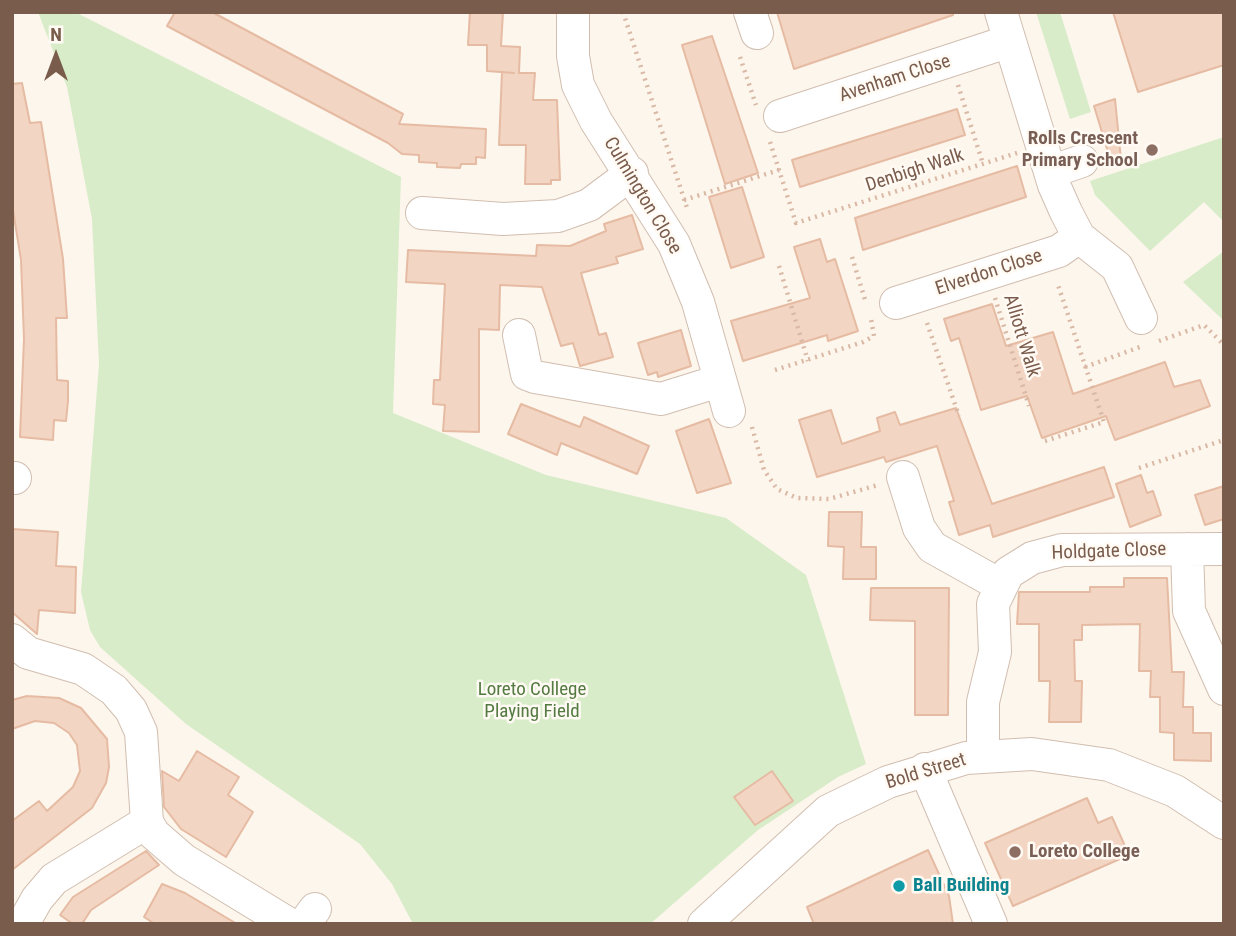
<!DOCTYPE html>
<style>
body{margin:0}
#map{position:relative;width:1236px;height:936px;overflow:hidden;background:#fdf6ec;font-family:"Roboto Condensed",sans-serif}
canvas{display:block}
.frame{position:absolute;inset:0;border:14px solid #7a5c4d;pointer-events:none}
.north{position:absolute;left:21px;top:21px;width:70px;height:70px;-webkit-text-stroke:5px #fffaf3;paint-order:stroke;rotate:0deg;font-size:19px;font-weight:700;line-height:28px;text-align:center;color:#7a5c4d}
.north::after{content:'';display:block;margin:auto;width:24px;height:32px;background:#7a5c4d;clip-path:polygon(50% 0,100% 100%,50% 72%,0 100%)}
</style>
<div id="map">
<canvas width="1236" height="936"></canvas>
<div class="frame"></div>
<div class="north">N</div>
</div>
<script>
const ctx = document.querySelector('canvas').getContext('2d');
ctx.lineJoin = 'round';
function fillPath(path, color) { ctx.fillStyle = color; ctx.fill(path, 'evenodd'); }
const shape = rows => new Path2D(rows.map(r => 'M' + r).join(''));
function stroke(path, color, width, dash) { ctx.strokeStyle = color; ctx.lineWidth = width; ctx.lineCap = dash ? 'butt' : 'round'; ctx.setLineDash(dash || []); ctx.stroke(path); }
function write(font, color, halo, rows, align = 'center') {
  ctx.font = font + ' "Roboto Condensed",sans-serif'; ctx.lineWidth = 5; ctx.setLineDash([]); ctx.textBaseline = 'middle'; ctx.strokeStyle = halo; ctx.fillStyle = color; for (const [text, x, y, turn = 0] of rows) {
    ctx.save(); ctx.translate(x, y); ctx.rotate((+turn || 0) * Math.PI / 180); ctx.textAlign = isNaN(turn) ? turn : align; if (halo) ctx.strokeText(text, 0, 0); ctx.fillText(text, 0, 0); ctx.restore();
  }
}
fillPath(shape([
 [38,12,75,12,401,177,393,413,546,475,726,518,806,575,866,764,838,777,758,830,650,924,413,924,392,884,360,844,186,724,100,647,90,630,81,592,99,364,92,219,67,87],
 [1036,12,1060,12,1091,112,1070,119],
 [1224,137,1224,222,1204,202,1150,251,1095,195,1090,181],
 [1224,251,1224,321,1183,282]
]), '#d8ecc9');
const building = shape([
 [175,12,212,12,403,114,399,124,486,129,485,158,476,157,476,164,461,164,460,168,437,167,437,163,419,162,419,155,402,154,388,143,167,26,175,12],
 [470,12,503,12,501,46,520,47,519,73,535,73,533,100,557,100,560,180,551,180,551,184,525,184,526,145,499,145,502,72,514,73,487,71,487,45,468,45,470,12],
 [777,12,953,12,953,15,794,69,777,12],
 [1113,12,1224,12,1224,65,1138,92,1113,12],
 [712,36,758,173,725,184,682,45,712,36],
 [22,83,30,123,41,122,63,259,67,318,56,318,57,380,68,381,68,401,66,421,54,420,53,440,20,437,24,339,21,260,12,204,12,84,22,83],
 [1115,99,1121,160,1111,162,1094,106,1115,99],
 [957,109,965,135,800,187,792,160,957,109],
 [1017,166,1026,197,863,250,855,218,1017,166],
 [742,187,764,257,731,268,709,197,742,187],
 [632,215,643,249,616,257,618,263,581,273,599,335,606,333,613,357,580,366,573,343,561,346,542,287,500,285,499,330,479,329,479,432,443,431,445,405,433,404,434,380,440,380,445,284,406,282,408,250,536,256,537,245,570,246,606,231,604,224,632,215],
 [820,239,827,262,835,259,858,331,828,341,827,335,743,361,731,321,810,298,794,247,820,239],
 [992,304,1006,346,1053,332,1073,394,1165,362,1174,387,1200,380,1210,406,1115,440,1106,416,1042,438,1027,396,981,410,959,338,951,341,944,319,992,304],
 [681,330,691,366,658,377,657,372,648,375,638,343,681,330],
 [521,404,580,427,584,417,649,446,637,474,561,443,557,455,508,434,521,404],
 [956,408,992,504,1104,467,1114,497,993,537,990,525,959,535,949,502,954,501,937,446,886,462,884,457,817,477,799,420,831,410,842,444,880,431,877,418,895,412,900,425,956,408],
 [709,419,731,483,697,493,676,431,709,419],
 [1141,475,1147,493,1153,491,1161,515,1130,527,1116,484,1141,475],
 [1224,486,1224,519,1205,525,1195,495,1224,486],
 [829,512,862,512,861,547,876,547,876,579,843,579,844,547,828,546,829,512],
 [12,529,58,532,56,566,76,567,75,613,39,610,37,634,12,612,12,529],
 [1124,578,1167,578,1172,672,1184,672,1183,707,1193,707,1193,733,1211,733,1211,761,1174,760,1174,733,1160,732,1160,697,1150,697,1151,671,1139,671,1140,624,1082,625,1082,640,1074,640,1075,681,1082,681,1081,722,1049,722,1050,681,1039,681,1039,624,1017,624,1019,592,1090,592,1090,587,1124,587,1124,578],
 [871,588,949,588,948,715,915,715,915,621,870,620,871,588],
 [27,696,59,698,81,708,107,739,109,767,106,783,92,808,12,870,12,821,39,801,47,811,73,787,80,771,77,745,69,733,54,723,35,721,12,729,12,700,27,696],
 [197,751,239,777,228,795,253,812,226,857,181,829,164,807,162,771,179,781,197,751],
 [772,771,793,801,755,825,734,797,772,771],
 [1087,798,1098,823,1112,817,1129,855,1013,906,985,843,1087,798],
 [928,850,949,896,953,924,814,924,807,907,928,850],
 [146,851,159,865,91,910,82,924,73,924,60,915,73,897,146,851],
 [162,884,185,893,237,924,155,924,144,917,162,884]
]);
fillPath(building, '#f3d5c3');
stroke(building, '#e6bba3', 2);
const minor = shape([
 [573,12,573,56,578,85,596,121,674,244,698,302,729,411],
 [750,12,757,33],
 [1001,12,1054,185,1066,212,1079,237,1117,267,1141,318],
 [780,116,1010,41],
 [1050,172,1082,161],
 [422,213,503,219,558,216,589,205,632,173],
 [896,303,1059,251,1079,237],
 [519,335,527,374,535,377,661,399,719,381],
 [903,477,919,528,932,547,1000,585],
 [12,478,15,478],
 [1187,549,1189,611,1224,689],
 [12,640,28,653,83,669,114,690,131,710,141,732,147,822,154,834,184,860,289,924],
 [983,756,983,702,995,652,993,604,1008,573,1032,558,1062,550,1224,549],
 [925,769,991,924],
 [23,924,37,899,54,879,147,822],
 [304,924,315,909],
 [704,924,828,811,888,782,966,758,1032,754,1109,765,1175,791,1224,823]
]);
stroke(minor, '#d1beb0', 34);
stroke(shape([
 [623,12,687,208],
 [740,57,756,105],
 [958,85,983,164],
 [770,142,796,223,1017,153],
 [684,200,779,170],
 [852,257,866,303],
 [779,266,808,361],
 [995,298,1029,406],
 [927,323,959,416],
 [1159,341,1204,325,1224,345],
 [1085,367,1140,347],
 [775,370,863,342,874,336,871,319],
 [752,427,764,470,777,489,797,498,829,499,878,485],
 [1045,441,1104,422,1057,282],
 [1139,468,1224,440]
]), '#d9b8a5', 4.5, [2, 5]);
stroke(minor, '#fff', 32);
for (const [x, y, r, color] of [
 [1152,150,7,"#8d6e63"],
 [1015,852,7,"#8d6e63"],
 [899,886,7,"#0f9aa8"]
]) { const dot = new Path2D(); dot.arc(x, y, r, 0, 2 * Math.PI); ctx.fillStyle = color; ctx.fill(dot); stroke(dot, '#fffaf3', 2.5); }
write('19px', '#7a5c4d', '#fffaf3', [
 ["Avenham Close",895,79,-18],
 ["Denbigh Walk",915,171,-18],
 ["Culmington Close",642,196,59],
 ["Elverdon Close",989,273,-18],
 ["Alliott Walk",1021,336,73],
 ["Holdgate Close",1109,552,-2],
 ["Bold Street",926,772,-17]
]);
write('bold 19px', '#785e54', '#fffaf3', [
 ["Rolls Crescent",1138,139],
 ["Primary School",1138,161],
 ["Loreto College",1029,852,"left"]
], 'right');
write('19px', '#537a41', '#fffaf3', [
 ["Loreto College",532,690],
 ["Playing Field",532,712]
]);
write('bold 19px', '#0d838f', '#fffaf3', [
 ["Ball Building",913,886]
], 'left');
</script>
